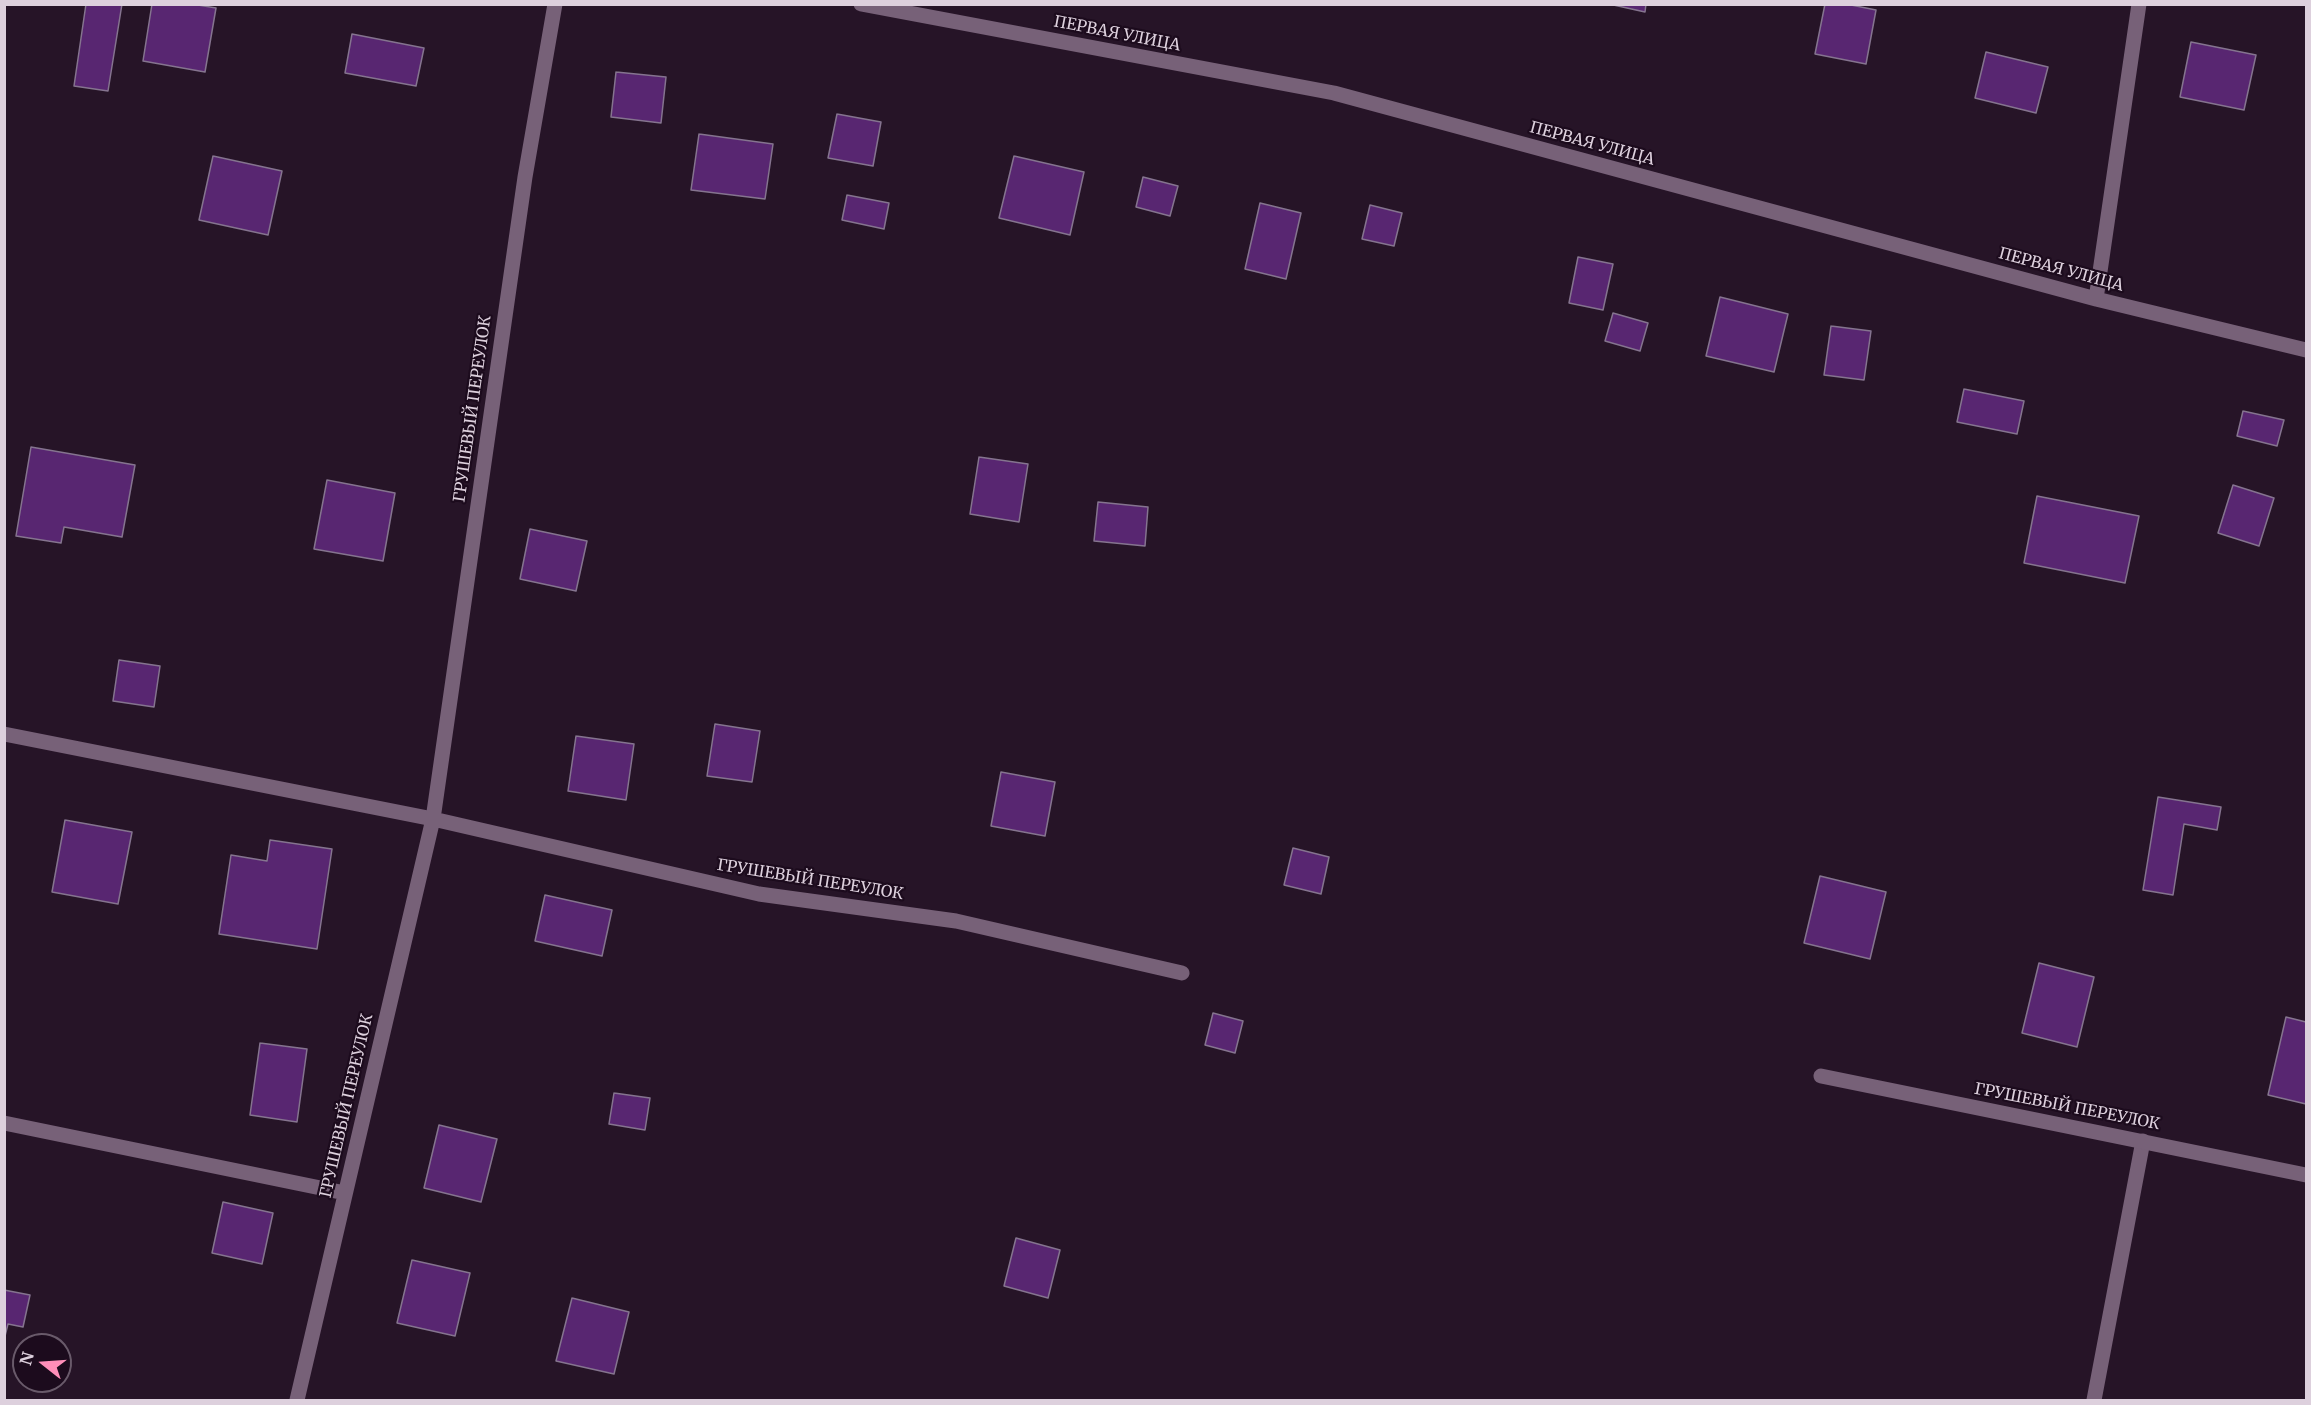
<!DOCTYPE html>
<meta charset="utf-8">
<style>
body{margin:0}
#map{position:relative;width:2311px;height:1405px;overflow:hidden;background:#261427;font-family:Merriweather,serif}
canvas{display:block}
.frame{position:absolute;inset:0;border:6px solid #ddd0dd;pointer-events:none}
.north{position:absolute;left:12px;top:1333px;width:60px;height:60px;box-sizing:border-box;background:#1c0b1d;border:2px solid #695a6a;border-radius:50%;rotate:287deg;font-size:16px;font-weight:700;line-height:24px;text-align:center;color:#ddd0dd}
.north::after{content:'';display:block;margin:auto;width:21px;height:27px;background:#ff8eb9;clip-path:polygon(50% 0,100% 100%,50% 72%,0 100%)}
</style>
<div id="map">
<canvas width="2311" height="1405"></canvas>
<div class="frame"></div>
<div class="north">N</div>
</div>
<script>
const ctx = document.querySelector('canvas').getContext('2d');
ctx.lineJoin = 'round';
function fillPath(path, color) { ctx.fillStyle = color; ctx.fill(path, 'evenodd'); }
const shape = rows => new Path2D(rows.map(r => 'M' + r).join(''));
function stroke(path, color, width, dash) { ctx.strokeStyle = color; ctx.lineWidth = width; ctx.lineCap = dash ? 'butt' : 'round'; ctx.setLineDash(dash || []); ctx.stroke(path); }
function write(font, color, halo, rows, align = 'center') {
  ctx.font = font + ' Merriweather,serif'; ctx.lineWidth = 4.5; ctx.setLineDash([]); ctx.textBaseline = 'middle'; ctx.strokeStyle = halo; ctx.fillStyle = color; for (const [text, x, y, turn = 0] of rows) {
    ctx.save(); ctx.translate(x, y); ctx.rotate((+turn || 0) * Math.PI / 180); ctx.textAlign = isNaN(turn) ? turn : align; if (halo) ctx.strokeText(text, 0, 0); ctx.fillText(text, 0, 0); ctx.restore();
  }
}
const building = shape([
 [86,4,122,4,108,91,74,86,86,4],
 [152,4,192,4,216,8,205,72,143,61,152,4],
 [1609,4,1646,4,1645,12,1609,4],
 [1825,4,1846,4,1876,10,1866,64,1815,54,1825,4],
 [352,34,424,48,416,86,345,73,352,34],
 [2191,42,2256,55,2244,110,2180,97,2191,42],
 [1986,52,2048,67,2036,113,1975,98,1986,52],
 [616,72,666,77,661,123,611,117,616,72],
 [837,114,881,122,873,166,828,158,837,114],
 [699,134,773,144,765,199,691,190,699,134],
 [213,156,282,171,268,235,199,220,213,156],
 [1014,156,1084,172,1070,235,999,218,1014,156],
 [1143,177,1178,186,1170,216,1136,207,1143,177],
 [847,195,889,203,884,229,842,220,847,195],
 [1260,203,1301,213,1286,279,1245,269,1260,203],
 [1370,205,1402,213,1394,246,1362,239,1370,205],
 [1578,257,1613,264,1603,310,1569,303,1578,257],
 [1720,297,1788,314,1774,372,1706,356,1720,297],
 [1613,313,1648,323,1640,351,1605,341,1613,313],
 [1831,326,1871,331,1864,380,1824,375,1831,326],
 [1964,389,2024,401,2017,434,1957,422,1964,389],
 [2243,411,2284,420,2277,446,2237,436,2243,411],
 [31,447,135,465,122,537,64,527,61,543,16,536,31,447],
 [979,457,1028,464,1019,522,970,514,979,457],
 [327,480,395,493,383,561,314,549,327,480],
 [2233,485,2274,498,2259,546,2218,533,2233,485],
 [2037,496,2139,516,2125,583,2024,563,2037,496],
 [1098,502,1148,507,1145,546,1094,541,1098,502],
 [530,529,587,541,576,591,520,579,530,529],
 [119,660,160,666,154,707,113,701,119,660],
 [715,724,760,731,752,782,707,776,715,724],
 [576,736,634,744,626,800,568,791,576,736],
 [1001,772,1055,782,1045,836,991,826,1001,772],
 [2158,797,2221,807,2217,830,2184,824,2173,895,2143,890,2158,797],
 [65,820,132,832,118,904,52,892,65,820],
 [270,840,332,849,317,949,219,934,231,855,267,861,270,840],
 [1293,848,1329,857,1321,894,1284,885,1293,848],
 [1820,876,1886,892,1870,959,1804,943,1820,876],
 [545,895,612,910,602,956,535,941,545,895],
 [2039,963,2094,977,2077,1047,2022,1033,2039,963],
 [1213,1013,1243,1021,1235,1053,1205,1045,1213,1013],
 [2286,1017,2306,1022,2306,1104,2268,1095,2286,1017],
 [260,1043,307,1049,297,1122,250,1115,260,1043],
 [614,1093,650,1098,645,1130,609,1124,614,1093],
 [439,1125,497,1139,481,1202,424,1188,439,1125],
 [223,1202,273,1213,262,1264,212,1253,223,1202],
 [1016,1238,1060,1250,1048,1298,1004,1286,1016,1238],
 [412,1260,470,1273,455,1336,397,1323,412,1260],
 [4,1290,30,1295,23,1327,8,1324,4,1340,4,1290],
 [572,1298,629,1312,614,1374,556,1361,572,1298]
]);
fillPath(building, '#582671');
stroke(building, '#85748f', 1.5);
stroke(shape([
 [4,734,433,819,759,894,956,921,1182,973],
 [4,1123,345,1193],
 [297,1400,433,819,525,177,555,4],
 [2094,1400,2143,1141]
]), '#776178', 15);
stroke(shape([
 [861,4,1334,93,2096,299,2306,350],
 [2096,299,2139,4],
 [1821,1076,2306,1175]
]), '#776178', 15);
write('16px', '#ddd0dd', '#1c0b1d', [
 ["ПЕРВАЯ УЛИЦА",1117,34,11],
 ["ПЕРВАЯ УЛИЦА",1592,144,15],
 ["ПЕРВАЯ УЛИЦА",2061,270,15],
 ["ГРУШЕВЫЙ ПЕРЕУЛОК",473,409,-82],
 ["ГРУШЕВЫЙ ПЕРЕУЛОК",810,880,9],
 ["ГРУШЕВЫЙ ПЕРЕУЛОК",347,1106,-77],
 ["ГРУШЕВЫЙ ПЕРЕУЛОК",2067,1107,11]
]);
</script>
